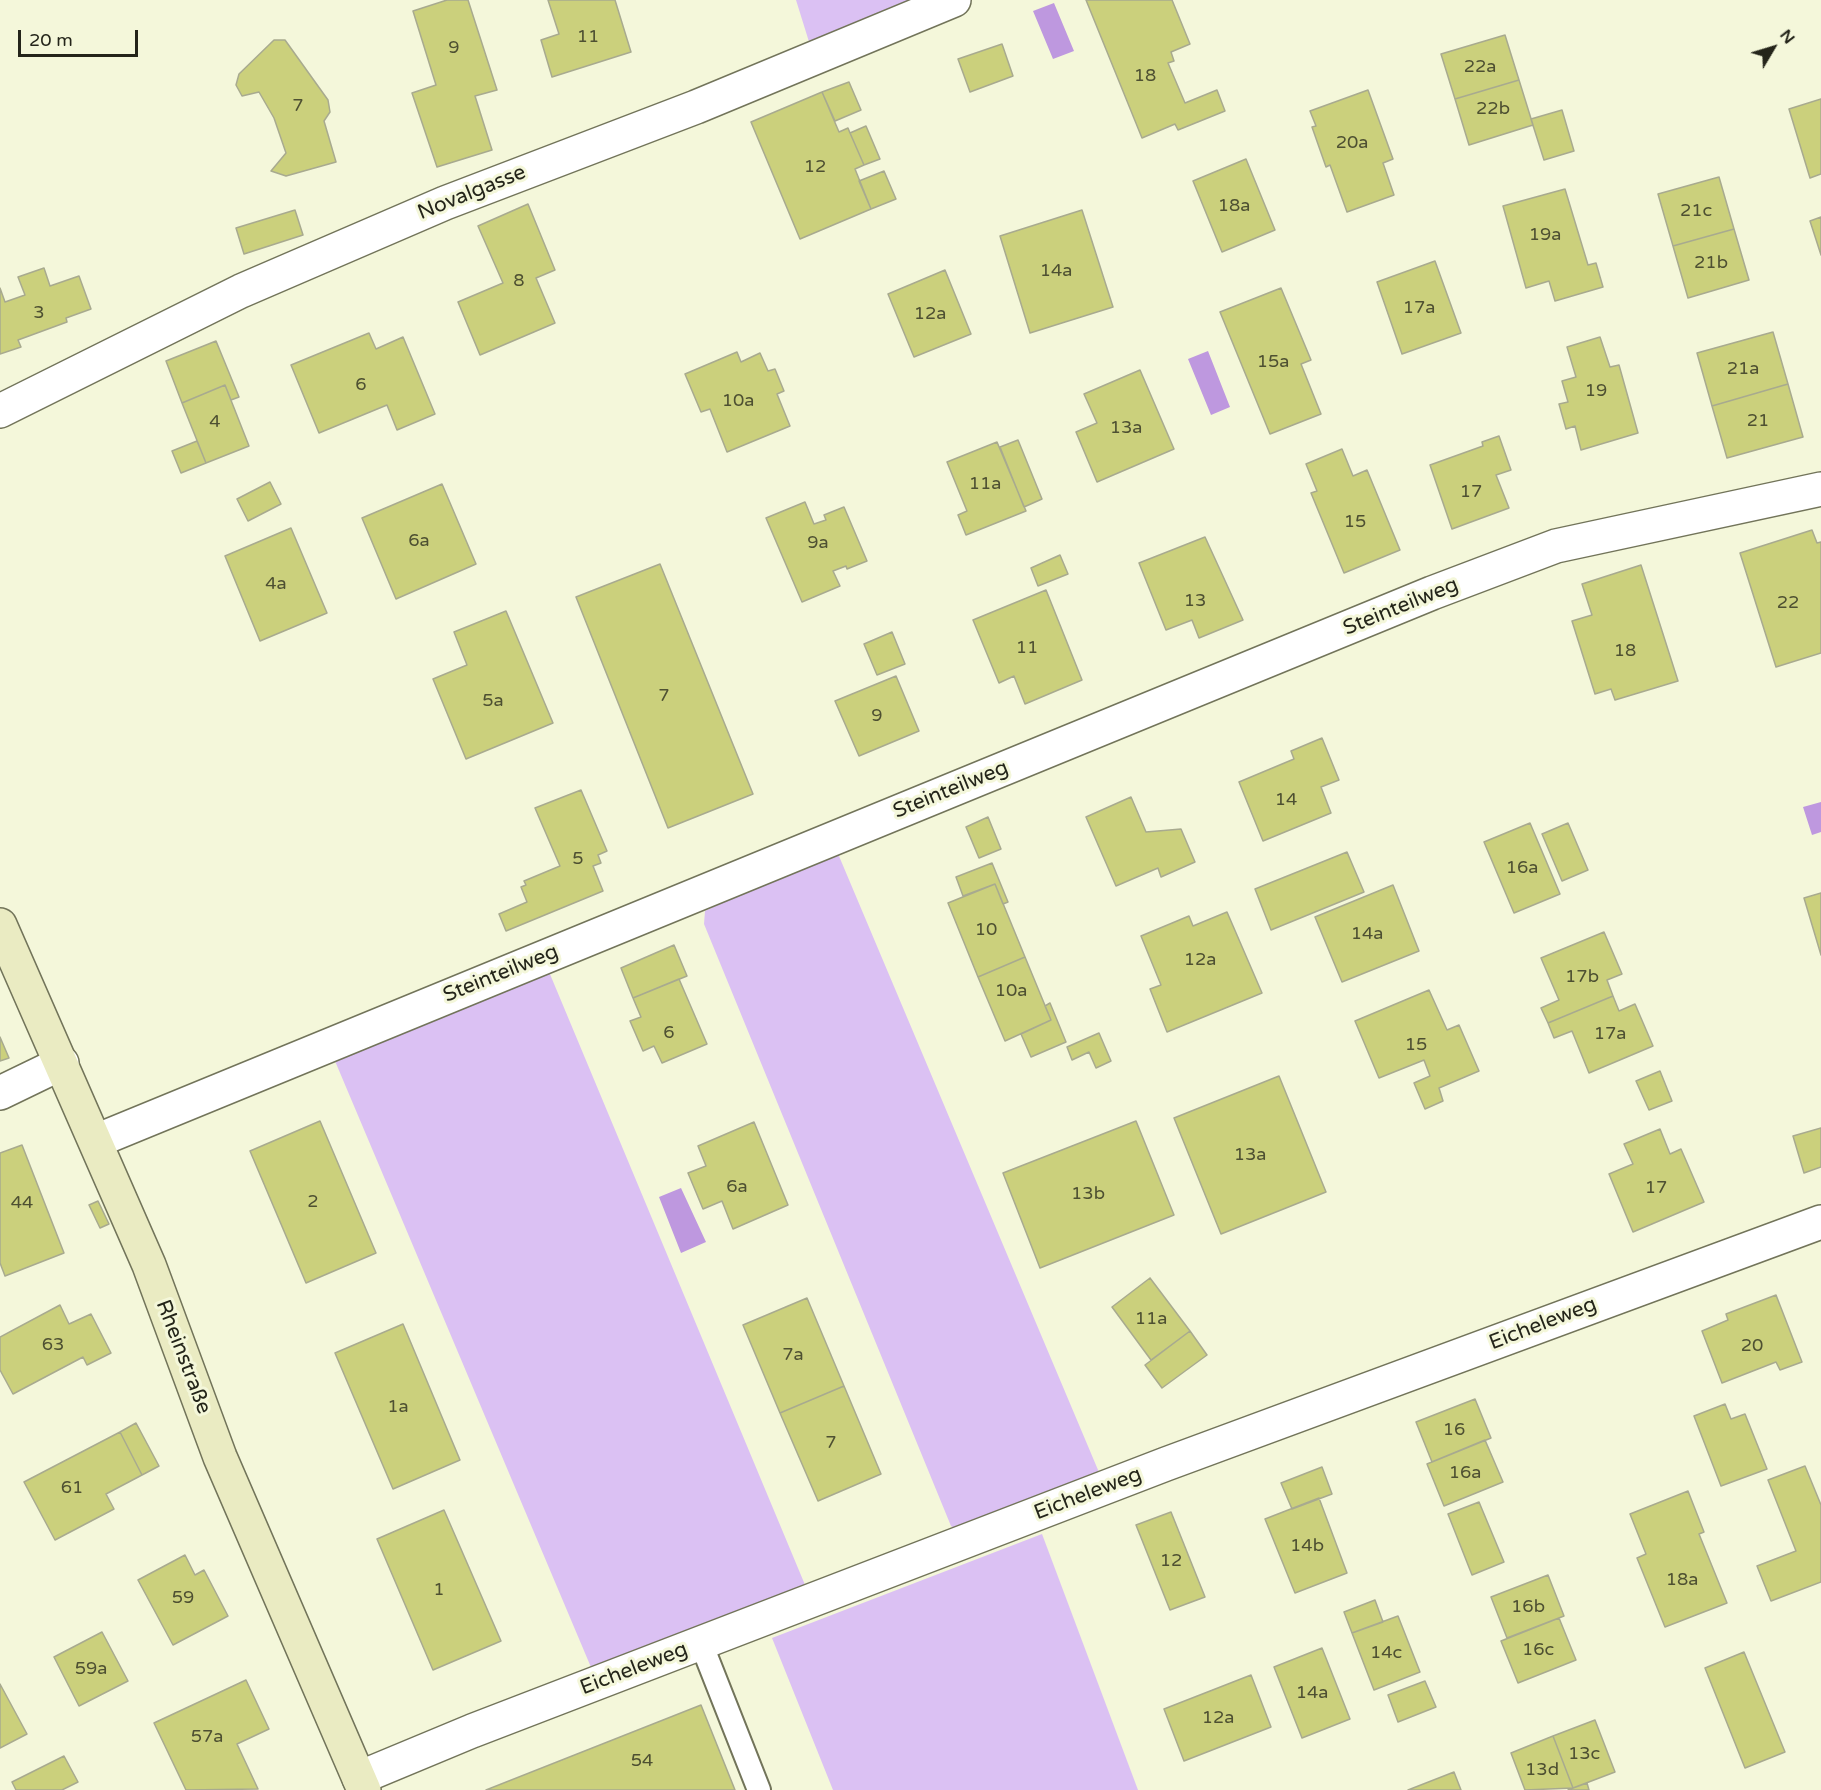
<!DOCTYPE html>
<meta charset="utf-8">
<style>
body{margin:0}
#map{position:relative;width:1821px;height:1790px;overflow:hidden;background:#f4f7da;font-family:"Varela Round",sans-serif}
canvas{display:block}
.north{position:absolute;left:1743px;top:18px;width:60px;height:60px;-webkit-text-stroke:4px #f4f7da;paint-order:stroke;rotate:52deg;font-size:16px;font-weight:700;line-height:24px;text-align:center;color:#24251a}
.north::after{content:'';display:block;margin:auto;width:21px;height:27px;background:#24251a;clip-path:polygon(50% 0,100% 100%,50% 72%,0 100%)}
.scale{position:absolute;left:18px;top:30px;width:120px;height:27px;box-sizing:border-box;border:3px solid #24251a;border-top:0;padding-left:8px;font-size:18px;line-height:21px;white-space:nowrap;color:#24251a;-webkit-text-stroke:4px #f4f7da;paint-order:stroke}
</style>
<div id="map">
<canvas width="1821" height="1790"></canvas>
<div class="north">N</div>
<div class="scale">20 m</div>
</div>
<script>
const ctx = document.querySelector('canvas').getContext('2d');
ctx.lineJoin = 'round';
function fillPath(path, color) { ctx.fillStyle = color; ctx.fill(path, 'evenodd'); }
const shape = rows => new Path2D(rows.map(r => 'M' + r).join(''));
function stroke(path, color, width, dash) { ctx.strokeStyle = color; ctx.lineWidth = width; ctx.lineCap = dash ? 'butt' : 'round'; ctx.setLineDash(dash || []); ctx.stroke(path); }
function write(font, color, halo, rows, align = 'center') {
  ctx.font = font + ' "Varela Round",sans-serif'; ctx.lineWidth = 6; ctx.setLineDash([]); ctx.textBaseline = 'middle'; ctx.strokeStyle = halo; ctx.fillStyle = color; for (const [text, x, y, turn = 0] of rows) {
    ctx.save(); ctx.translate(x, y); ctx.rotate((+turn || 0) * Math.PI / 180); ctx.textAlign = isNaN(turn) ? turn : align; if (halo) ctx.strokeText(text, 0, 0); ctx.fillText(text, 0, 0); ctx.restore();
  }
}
fillPath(shape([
 [796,0,920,0,810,45],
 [836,849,1101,1477,961,1533,951,1526,704,924,705,911],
 [547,967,808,1592,593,1672,335,1061],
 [1042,1534,1138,1790,833,1790,772,1638]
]), '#dbc1f3');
fillPath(shape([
 [1054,3,1074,51,1053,59,1033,11],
 [1208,351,1230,407,1211,415,1188,359],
 [1821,802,1821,832,1812,835,1803,807],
 [681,1188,706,1242,681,1253,659,1197]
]), '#be98df');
const building = shape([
 [447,0,468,0,497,90,475,96,492,150,437,167,412,93,436,85,413,11,447,0],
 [548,0,615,0,631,52,552,77,541,40,559,34,548,0],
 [1086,0,1172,0,1190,44,1171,52,1174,61,1168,63,1185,103,1217,90,1225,111,1178,130,1175,124,1142,138,1086,0],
 [1505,35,1519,80,1455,99,1441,54,1505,35],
 [274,40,285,40,328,100,330,112,324,121,336,162,286,176,271,171,286,153,274,118,259,92,242,96,236,85,239,74,274,40],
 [1002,44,1013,76,970,92,958,59,1002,44],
 [1519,80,1533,125,1469,145,1455,99,1519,80],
 [849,82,861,110,835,121,822,92,849,82],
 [1368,90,1393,159,1383,163,1394,195,1347,212,1330,165,1326,167,1312,127,1316,126,1310,111,1368,90],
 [822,92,839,132,848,128,850,133,864,165,855,169,871,209,800,239,751,122,822,92],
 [1821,99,1821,174,1810,178,1789,109,1821,99],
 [1562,110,1574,151,1544,160,1531,119,1562,110],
 [866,126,880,159,864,165,850,133,866,126],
 [1246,159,1275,230,1222,252,1193,181,1246,159],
 [884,171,896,199,871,209,859,181,884,171],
 [1719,177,1734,229,1673,246,1658,194,1719,177],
 [1565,189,1588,265,1596,263,1603,287,1555,301,1549,281,1526,288,1503,206,1565,189],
 [528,204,555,270,536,278,555,323,480,355,458,302,503,283,478,226,528,204],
 [295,210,303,235,244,254,236,228,295,210],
 [1082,210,1113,307,1030,333,1000,236,1082,210],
 [1821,217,1821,255,1810,221,1821,217],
 [1734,229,1749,280,1688,298,1673,246,1734,229],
 [1435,261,1461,333,1402,354,1377,282,1435,261],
 [44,268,50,286,79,276,91,309,66,318,67,322,18,340,21,347,0,354,0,288,5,302,25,295,18,277,44,268],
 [945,270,971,334,914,357,888,294,945,270],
 [1281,288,1311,360,1301,364,1321,414,1270,434,1220,312,1281,288],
 [1773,332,1788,384,1712,406,1697,353,1773,332],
 [369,333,376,349,403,337,435,414,397,430,387,405,319,433,291,365,369,333],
 [1600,337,1610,367,1619,365,1638,433,1581,450,1575,426,1566,429,1559,404,1568,402,1562,381,1576,377,1567,347,1600,337],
 [216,341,239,397,231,400,225,385,182,403,166,361,216,341],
 [737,352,741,362,760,353,768,371,775,369,784,391,777,394,790,426,727,452,710,409,701,412,685,374,737,352],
 [1140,370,1174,449,1097,482,1076,432,1097,423,1084,394,1140,370],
 [1788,384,1803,437,1727,458,1712,406,1788,384],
 [225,385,249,446,206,463,182,403,225,385],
 [1499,436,1511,470,1496,475,1509,508,1452,529,1430,465,1483,446,1482,442,1499,436],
 [1018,440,1042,499,1024,507,1000,447,1018,440],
 [197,441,206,463,181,473,172,451,197,441],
 [997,442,1026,511,966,535,958,515,967,511,947,462,997,442],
 [1342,449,1353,476,1367,470,1400,550,1344,573,1311,493,1317,491,1306,464,1342,449],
 [270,482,281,504,248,521,237,499,270,482],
 [442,484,476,564,396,599,362,518,442,484],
 [805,502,814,524,826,520,824,515,844,507,867,561,847,569,846,566,833,571,840,586,802,602,766,518,805,502],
 [291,528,327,613,260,641,225,556,291,528],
 [1812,530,1817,543,1821,542,1821,653,1776,667,1740,553,1812,530],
 [1205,537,1243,620,1199,638,1192,620,1166,630,1139,563,1205,537],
 [1060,555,1068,574,1038,586,1031,568,1060,555],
 [660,564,753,794,668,828,576,597,660,564],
 [1641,565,1678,681,1615,700,1611,689,1595,694,1572,621,1592,615,1582,584,1641,565],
 [1046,590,1082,680,1025,704,1014,676,999,683,973,620,1046,590],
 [506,611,553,723,466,759,433,679,467,665,454,632,506,611],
 [892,632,905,664,877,675,864,644,892,632],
 [896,676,919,731,859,756,835,701,896,676],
 [1322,738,1339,780,1321,787,1331,813,1263,841,1239,782,1294,759,1291,751,1322,738],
 [581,790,607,851,598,855,601,863,593,866,603,891,506,931,499,914,527,902,521,887,526,885,524,881,560,866,535,808,581,790],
 [1131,797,1146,832,1181,829,1195,862,1161,877,1158,868,1116,886,1086,817,1131,797],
 [988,817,1001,849,979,858,966,827,988,817],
 [1530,823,1560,894,1514,913,1484,842,1530,823],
 [1568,823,1588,870,1562,881,1542,834,1568,823],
 [1347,852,1364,892,1271,930,1255,889,1347,852],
 [992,863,1008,902,1003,904,995,884,963,896,956,877,992,863],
 [995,884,1025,957,978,977,948,903,995,884],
 [1393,885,1419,951,1342,982,1315,917,1393,885],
 [1821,893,1821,955,1804,898,1821,893],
 [1227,912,1262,993,1167,1032,1150,989,1161,985,1141,936,1189,916,1193,926,1227,912],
 [1604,932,1622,974,1607,980,1613,996,1548,1023,1541,1008,1559,1000,1541,958,1604,932],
 [674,945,687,976,633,998,621,968,674,945],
 [1025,957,1051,1020,1005,1041,978,977,1025,957],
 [679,979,707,1044,662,1063,654,1046,643,1051,630,1021,641,1017,633,998,679,979],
 [1429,990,1447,1030,1459,1025,1479,1071,1439,1088,1443,1101,1425,1109,1414,1083,1430,1076,1424,1060,1379,1078,1355,1021,1429,990],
 [1613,996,1619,1011,1635,1004,1653,1046,1589,1073,1572,1031,1554,1038,1548,1023,1613,996],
 [1050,1003,1066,1042,1031,1057,1021,1034,1051,1020,1045,1006,1050,1003],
 [1099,1033,1111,1061,1096,1068,1089,1052,1072,1060,1067,1047,1099,1033],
 [0,1037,9,1058,0,1061,0,1037],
 [1660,1071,1672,1101,1649,1110,1636,1081,1660,1071],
 [1279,1076,1326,1192,1221,1234,1174,1118,1279,1076],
 [320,1121,376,1253,306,1283,250,1151,320,1121],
 [1136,1121,1174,1215,1040,1268,1003,1173,1136,1121],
 [754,1122,788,1205,733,1229,722,1201,703,1209,688,1173,706,1166,698,1146,754,1122],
 [1821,1128,1821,1167,1804,1173,1793,1136,1821,1128],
 [1660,1129,1670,1154,1681,1149,1704,1202,1633,1232,1609,1174,1633,1164,1624,1144,1660,1129],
 [22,1145,64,1253,5,1276,0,1263,0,1153,22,1145],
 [98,1201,109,1224,100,1228,89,1205,98,1201],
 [1150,1278,1190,1331,1151,1360,1112,1307,1150,1278],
 [1776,1295,1802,1362,1780,1370,1776,1362,1722,1383,1702,1331,1728,1320,1726,1314,1776,1295],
 [807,1298,844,1386,780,1413,743,1325,807,1298],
 [60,1305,69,1324,91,1314,111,1353,87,1365,83,1357,13,1394,0,1370,0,1337,60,1305],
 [403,1324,460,1460,393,1489,335,1353,403,1324],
 [1190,1331,1207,1355,1162,1388,1145,1365,1190,1331],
 [844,1386,881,1474,818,1501,780,1413,844,1386],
 [1475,1399,1491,1438,1432,1462,1416,1422,1475,1399],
 [1725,1404,1731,1419,1745,1414,1767,1469,1721,1486,1694,1416,1725,1404],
 [136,1423,159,1466,142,1475,120,1432,136,1423],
 [120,1432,142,1475,106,1494,114,1509,55,1540,24,1482,120,1432],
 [1485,1440,1503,1482,1444,1506,1427,1464,1485,1440],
 [1805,1466,1821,1505,1821,1582,1771,1601,1757,1566,1796,1551,1768,1480,1805,1466],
 [1322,1467,1332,1494,1292,1509,1281,1483,1322,1467],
 [1688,1491,1704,1532,1699,1534,1727,1603,1665,1627,1637,1558,1646,1554,1630,1514,1688,1491],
 [1319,1498,1347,1573,1295,1593,1265,1519,1319,1498],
 [1479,1502,1504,1562,1472,1575,1448,1514,1479,1502],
 [444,1510,501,1641,433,1670,377,1539,444,1510],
 [1171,1512,1205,1597,1170,1610,1136,1525,1171,1512],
 [185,1555,195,1575,204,1570,228,1616,173,1645,138,1580,185,1555],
 [1548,1575,1564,1616,1507,1638,1491,1597,1548,1575],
 [1375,1600,1383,1622,1352,1633,1344,1612,1375,1600],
 [1398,1616,1420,1672,1374,1690,1352,1633,1398,1616],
 [1559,1618,1576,1660,1518,1683,1501,1641,1559,1618],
 [102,1632,128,1681,79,1706,54,1657,102,1632],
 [1322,1648,1350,1719,1302,1738,1274,1667,1322,1648],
 [1744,1652,1785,1752,1745,1768,1705,1668,1744,1652],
 [1251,1675,1271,1727,1184,1761,1164,1709,1251,1675],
 [246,1680,269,1729,237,1744,258,1789,186,1790,154,1723,246,1680],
 [1425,1681,1436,1707,1398,1722,1388,1695,1425,1681],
 [0,1684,27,1734,0,1748,0,1684],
 [701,1705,735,1790,486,1790,701,1705],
 [1595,1720,1615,1772,1573,1788,1553,1736,1595,1720],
 [1553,1736,1573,1788,1525,1790,1511,1753,1553,1736],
 [64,1756,78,1782,62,1790,16,1790,12,1782,64,1756],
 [1454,1772,1461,1790,1408,1790,1454,1772],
 [1587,1783,1589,1790,1568,1790,1573,1788,1587,1783]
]);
fillPath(building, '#cbd07c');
stroke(building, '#a8aa8f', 1.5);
const service = shape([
 [701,1643,759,1790]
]);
const minor = shape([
 [0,411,241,291,445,203,696,107,954,0],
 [0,1093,62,1063],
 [96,1141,1432,593,1556,546,1821,489],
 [359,1778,472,1731,1166,1464,1821,1222]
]);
const secondary = shape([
 [0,925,149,1265,220,1457,364,1790]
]);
stroke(service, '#72745a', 26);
stroke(minor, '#72745a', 36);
stroke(secondary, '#72745a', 36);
stroke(service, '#fff', 22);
stroke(minor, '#fff', 33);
stroke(secondary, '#eaebc2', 33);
write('18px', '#4e5032', null, [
 ["11",588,37],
 ["9",454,48],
 ["22a",1480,67],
 ["18",1145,76],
 ["7",298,106],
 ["22b",1493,109],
 ["20a",1352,143],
 ["12",815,167],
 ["18a",1234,206],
 ["21c",1696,211],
 ["19a",1545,235],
 ["21b",1711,263],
 ["14a",1056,271],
 ["8",519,281],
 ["17a",1419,308],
 ["3",39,313],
 ["12a",930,314],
 ["15a",1273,362],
 ["21a",1743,369],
 ["6",361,385],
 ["19",1596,391],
 ["10a",738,401],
 ["21",1758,421],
 ["4",215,422],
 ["13a",1126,428],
 ["11a",985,484],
 ["17",1471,492],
 ["15",1355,522],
 ["6a",419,541],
 ["9a",818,543],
 ["4a",276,584],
 ["13",1195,601],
 ["22",1788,603],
 ["11",1027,648],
 ["18",1625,651],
 ["7",664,696],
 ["5a",493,701],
 ["9",877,716],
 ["14",1286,800],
 ["5",578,859],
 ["16a",1522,868],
 ["10",986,930],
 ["14a",1367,934],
 ["12a",1200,960],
 ["17b",1582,977],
 ["10a",1011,991],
 ["6",669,1033],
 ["17a",1610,1034],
 ["15",1416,1045],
 ["13a",1250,1155],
 ["6a",737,1187],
 ["17",1656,1188],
 ["13b",1088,1194],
 ["2",313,1202],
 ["44",22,1203],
 ["11a",1151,1319],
 ["63",53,1345],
 ["20",1752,1346],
 ["7a",793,1355],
 ["1a",398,1407],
 ["16",1454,1430],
 ["7",831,1443],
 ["16a",1465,1473],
 ["61",72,1488],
 ["14b",1307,1546],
 ["12",1171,1561],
 ["18a",1682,1580],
 ["1",439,1590],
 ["59",183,1598],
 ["16b",1528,1607],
 ["16c",1538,1650],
 ["14c",1386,1653],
 ["59a",91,1669],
 ["14a",1312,1693],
 ["12a",1218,1718],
 ["57a",207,1737],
 ["13c",1584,1754],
 ["54",642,1761],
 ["13d",1542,1770]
]);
write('21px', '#24251a', '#f4f7da', [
 ["Novalgasse",472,193,-22],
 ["Steinteilweg",1401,607,-22],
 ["Steinteilweg",951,790,-22],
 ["Steinteilweg",501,974,-22],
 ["Eicheleweg",1543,1324,-21],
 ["Rheinstraße",183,1357,69],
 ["Eicheleweg",1088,1494,-21],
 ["Eicheleweg",634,1669,-21]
]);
</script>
